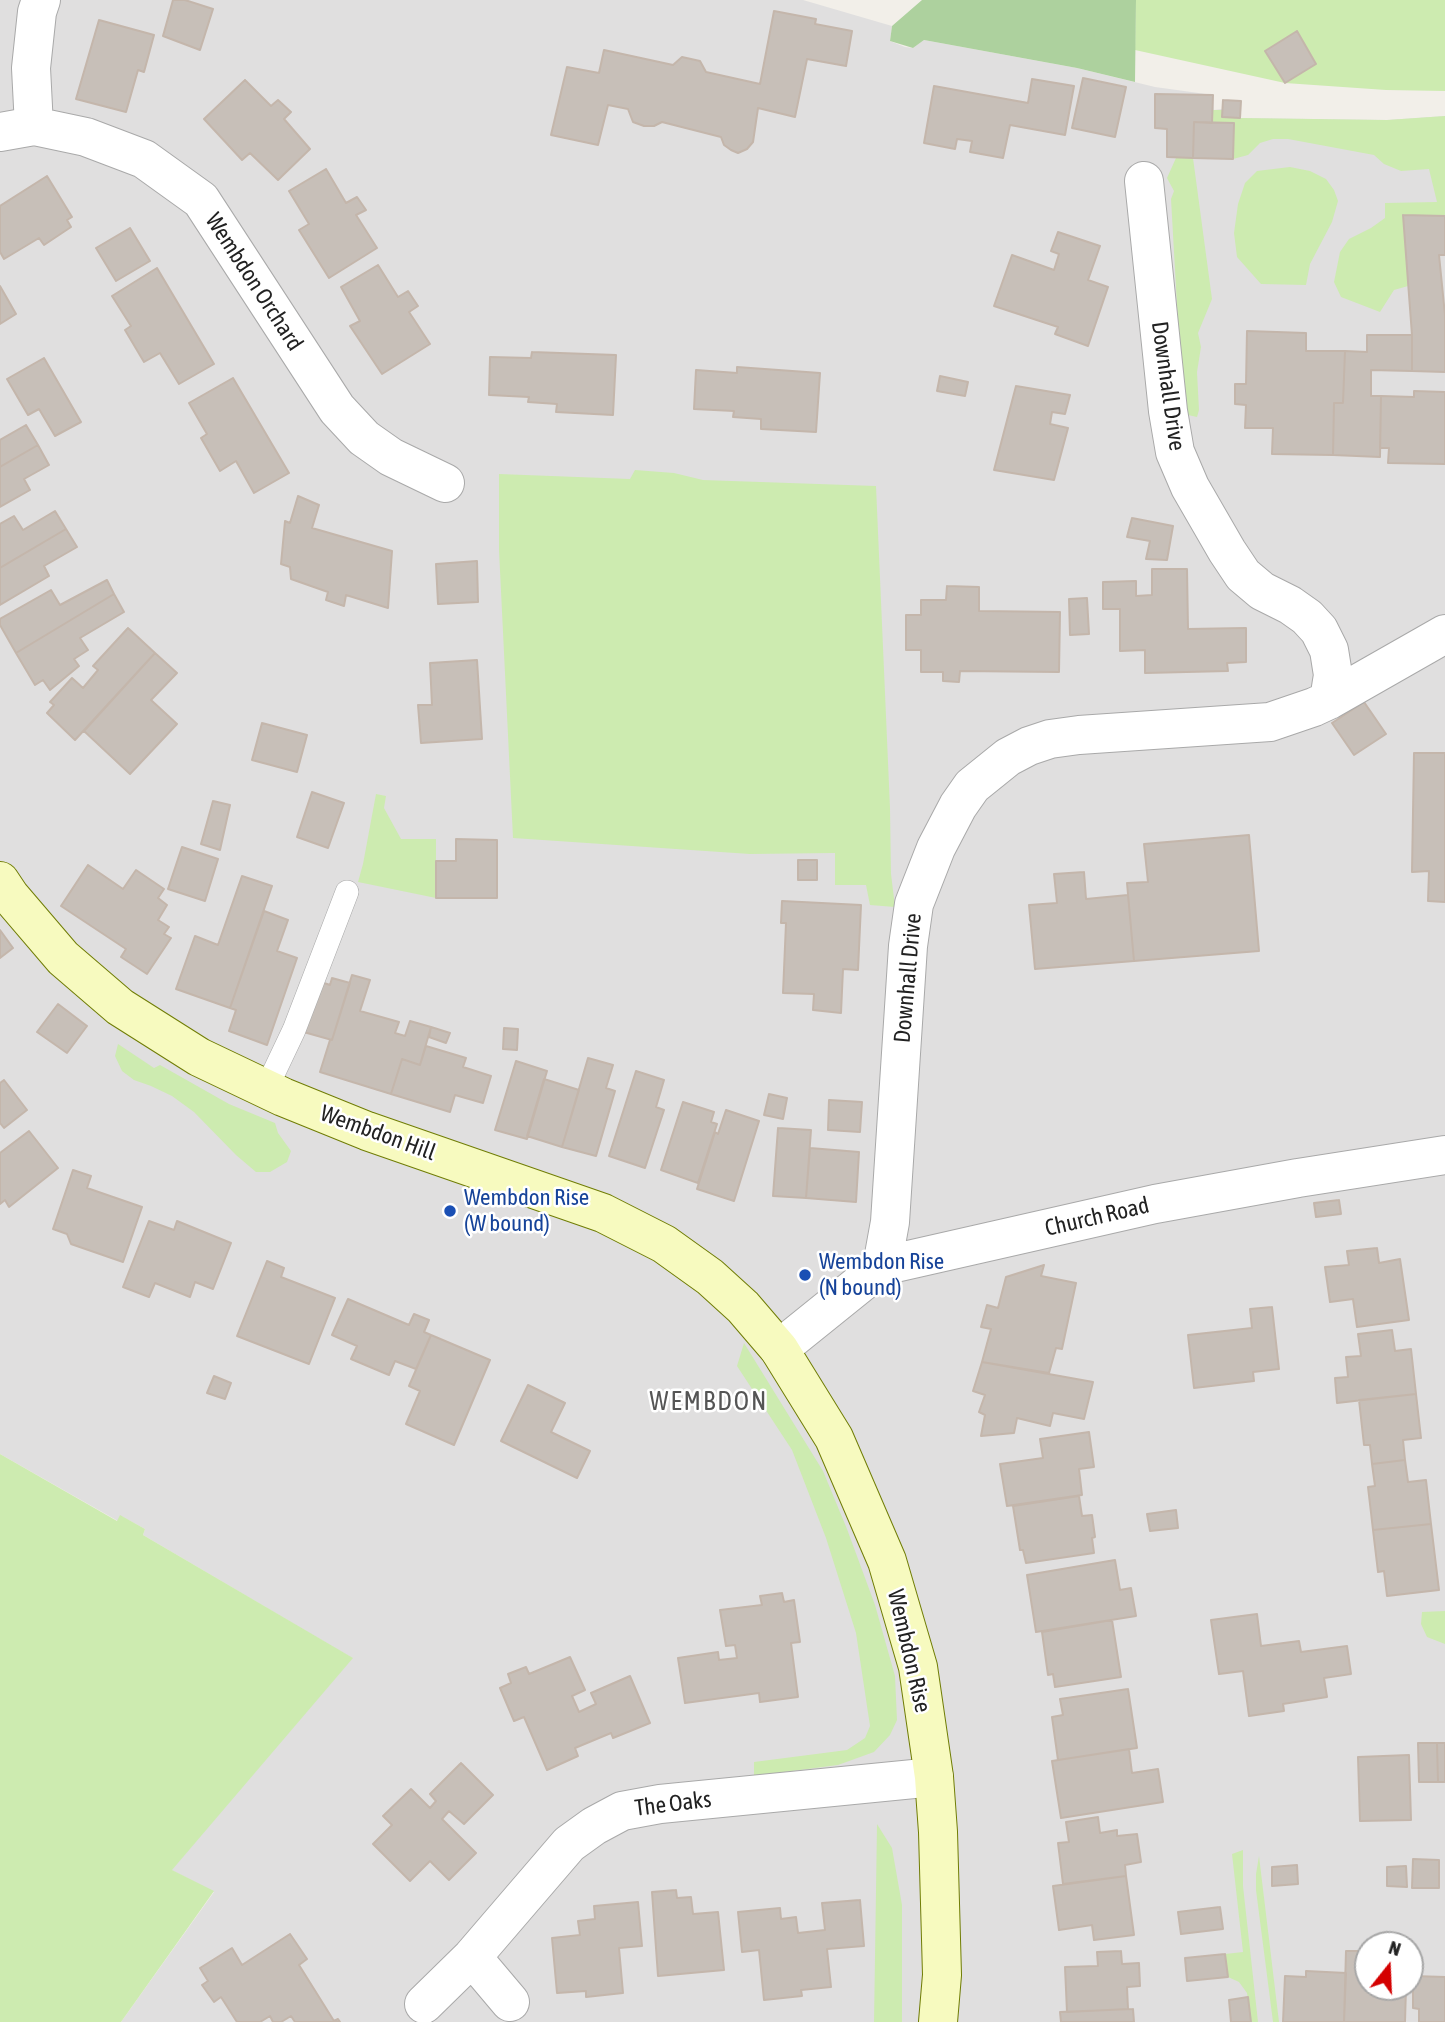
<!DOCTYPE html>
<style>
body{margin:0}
#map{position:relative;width:1445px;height:2022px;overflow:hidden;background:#f2efe9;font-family:"Asap Condensed",sans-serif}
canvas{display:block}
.north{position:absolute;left:1354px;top:1931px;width:70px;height:70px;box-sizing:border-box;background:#fff;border:2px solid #a7a7a7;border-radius:50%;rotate:18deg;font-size:19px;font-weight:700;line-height:28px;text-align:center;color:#222}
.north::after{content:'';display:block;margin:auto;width:24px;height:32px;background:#d40000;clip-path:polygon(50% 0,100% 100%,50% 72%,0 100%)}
</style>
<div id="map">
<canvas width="1445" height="2022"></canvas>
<div class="north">N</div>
</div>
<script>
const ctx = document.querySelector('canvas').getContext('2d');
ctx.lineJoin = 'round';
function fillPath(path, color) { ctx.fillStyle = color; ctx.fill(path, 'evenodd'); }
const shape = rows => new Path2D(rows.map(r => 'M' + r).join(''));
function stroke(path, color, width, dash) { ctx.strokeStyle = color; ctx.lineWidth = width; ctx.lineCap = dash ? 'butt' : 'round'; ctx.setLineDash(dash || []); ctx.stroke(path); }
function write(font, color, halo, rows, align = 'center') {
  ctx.font = font + ' "Asap Condensed",sans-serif'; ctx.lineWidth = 5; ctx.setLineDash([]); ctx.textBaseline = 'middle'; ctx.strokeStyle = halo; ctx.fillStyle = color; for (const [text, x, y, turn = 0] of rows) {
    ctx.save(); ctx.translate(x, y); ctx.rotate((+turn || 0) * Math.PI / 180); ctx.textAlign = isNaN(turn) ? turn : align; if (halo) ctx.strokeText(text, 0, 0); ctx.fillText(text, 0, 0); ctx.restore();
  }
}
fillPath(shape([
 [0,0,803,0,892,26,890,41,905,47,913,48,924,40,1077,68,1155,87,1213,95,1214,110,1222,109,1223,100,1241,101,1241,118,1387,120,1445,116,1445,2022,121,2022,214,1892,171,1870,352,1658,143,1535,145,1529,121,1516,118,1521,0,1454],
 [1368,1945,1410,1945,1410,1987,1368,1987]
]), '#e0dfdf');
fillPath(shape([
 [1136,0,1445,0,1445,91,1386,90,1285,83,1135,50],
 [1213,110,1223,110,1223,117,1240,118,1387,120,1445,116,1445,216,1403,215,1408,286,1394,290,1380,312,1341,297,1334,282,1340,252,1349,239,1371,228,1385,218,1385,203,1437,202,1429,169,1401,171,1384,164,1374,155,1288,139,1273,139,1260,143,1248,155,1233,159,1212,123],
 [1176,158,1193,158,1212,299,1198,333,1201,347,1197,372,1199,410,1197,417,1188,415,1183,411,1171,199,1174,191,1167,178],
 [1290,167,1310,171,1326,179,1334,190,1338,201,1332,222,1310,264,1306,285,1261,284,1237,257,1234,233,1238,204,1245,183,1257,171],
 [635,470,674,473,703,480,876,486,890,808,891,874,895,907,870,905,866,885,835,885,835,853,750,854,513,838,499,550,499,474,630,479],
 [376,794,386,796,384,808,401,839,436,839,436,898,358,882,363,864],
 [118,1044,154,1068,160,1065,229,1104,275,1123,278,1133,291,1151,287,1162,270,1172,256,1172,236,1155,194,1112,172,1096,151,1086,134,1080,122,1071,115,1056],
 [744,1343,823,1471,847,1529,875,1605,895,1676,897,1720,890,1735,874,1752,838,1765,754,1776,754,1762,847,1750,865,1738,870,1726,856,1633,826,1538,792,1450,737,1366],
 [0,1454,117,1521,120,1515,145,1529,143,1535,353,1658,172,1870,214,1891,121,2022,0,2022],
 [1445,1611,1445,1644,1427,1637,1421,1624,1422,1612],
 [877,1824,892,1848,902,1905,902,2022,874,2022],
 [1243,1850,1243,1886,1258,2022,1251,2022,1247,1993,1239,1982,1228,1977,1225,1954,1243,1952,1232,1854],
 [1259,1856,1279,2022,1273,2022,1256,1890,1256,1874]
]), '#cdebb0');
fillPath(shape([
 [922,0,1136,0,1135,82,1077,68,924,40,913,48,890,41,892,26]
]), '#add19e');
const building = shape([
 [173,0,185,0,213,9,200,50,163,36,173,0],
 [774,11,816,19,815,24,852,31,846,66,807,59,795,117,758,108,753,142,747,149,738,153,731,150,724,145,721,137,662,122,654,126,644,126,633,122,628,109,608,105,598,145,551,135,567,67,599,73,604,50,673,65,682,57,700,61,706,72,760,84,774,11],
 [99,20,154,35,144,72,138,70,126,112,76,99,99,20],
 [1297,31,1316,64,1285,83,1265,51,1297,31],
 [1083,78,1126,87,1115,137,1072,128,1083,78],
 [1032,79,1074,86,1065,135,1010,125,1003,158,970,152,972,141,957,139,955,149,924,143,934,86,1028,103,1032,79],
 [245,80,271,106,278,100,291,112,284,119,310,149,278,180,250,153,242,160,204,119,245,80],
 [1155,94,1213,95,1212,123,1194,122,1193,158,1167,157,1167,129,1155,128,1155,94],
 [1223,100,1241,101,1240,118,1222,117,1223,100],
 [1194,122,1234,123,1233,159,1193,158,1194,122],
 [326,169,346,203,357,197,366,210,356,215,377,248,329,278,299,230,309,224,289,191,326,169],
 [47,176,72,217,67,220,71,227,44,245,39,238,4,259,0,252,0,206,47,176],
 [1403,215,1445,216,1445,255,1439,255,1445,315,1445,372,1412,371,1412,335,1403,215],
 [130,228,150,261,116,281,96,248,130,228],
 [1058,232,1100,246,1088,280,1108,287,1088,346,1055,334,1058,327,994,306,1012,255,1054,270,1059,254,1051,251,1058,232],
 [378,265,398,297,408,291,418,306,409,312,430,344,382,374,350,326,360,321,341,287,378,265],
 [157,268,214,364,179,384,160,353,144,362,125,330,131,326,112,296,157,268],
 [0,286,16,314,0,324,0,286],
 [1247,331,1306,333,1306,351,1345,351,1343,403,1334,403,1333,455,1272,454,1273,428,1245,428,1246,405,1235,404,1235,384,1246,384,1247,331],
 [1367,335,1412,335,1412,371,1371,370,1371,396,1381,396,1380,457,1333,455,1334,403,1343,403,1345,351,1367,352,1367,335],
 [532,352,616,355,613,415,556,412,557,404,528,402,529,397,489,395,490,357,531,358,532,352],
 [44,358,81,422,55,436,39,409,28,415,7,379,44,358],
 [737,367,820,373,816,432,761,429,761,419,733,417,734,411,694,409,696,370,737,373,737,367],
 [940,376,968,382,965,396,937,391,940,376],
 [233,378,289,473,254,493,236,461,220,471,201,438,207,434,189,403,233,378],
 [1016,386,1070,395,1065,414,1052,412,1050,424,1068,428,1054,480,994,470,1016,386],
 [1414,391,1445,392,1445,464,1388,463,1389,448,1380,448,1381,396,1414,397,1414,391],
 [26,425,38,445,0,467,0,440,26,425],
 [38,445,49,465,24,479,30,490,0,507,0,467,38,445],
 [298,496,319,505,312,528,392,551,388,608,346,595,344,606,326,600,328,592,291,579,290,567,281,564,285,521,290,523,298,496],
 [55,511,66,529,0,568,0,524,14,516,23,530,55,511],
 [1132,518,1173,526,1167,560,1146,559,1150,541,1127,537,1132,518],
 [66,529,77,547,44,566,49,576,0,605,0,568,66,529],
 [477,561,478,602,438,604,436,564,477,561],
 [1152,569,1187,569,1188,629,1246,628,1246,662,1227,663,1228,671,1145,673,1145,650,1120,651,1120,609,1103,609,1103,582,1136,581,1136,596,1152,595,1152,569],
 [107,580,114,594,16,653,0,625,0,619,51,590,60,605,107,580],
 [947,586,979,587,979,611,1060,612,1059,672,960,671,959,682,943,681,943,672,921,672,921,650,906,650,906,615,921,615,921,600,946,600,947,586],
 [114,594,124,612,80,638,88,650,74,659,79,666,50,690,43,680,35,685,16,653,114,594],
 [1087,598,1089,634,1070,635,1069,599,1087,598],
 [128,628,155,653,75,740,47,713,54,705,50,702,72,678,83,688,98,670,93,666,128,628],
 [155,653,177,673,151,700,177,724,130,774,84,731,155,653],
 [477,660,482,739,421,743,418,705,432,705,430,663,477,660],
 [1364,702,1386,734,1354,755,1332,723,1364,702],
 [262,723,307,735,297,772,252,760,262,723],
 [1414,753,1445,753,1445,902,1428,901,1429,871,1412,872,1414,753],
 [312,792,344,803,328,848,297,837,312,792],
 [213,801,230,805,220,850,201,844,213,801],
 [1249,835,1259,951,1134,961,1127,883,1148,882,1144,844,1249,835],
 [456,839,497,840,497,898,436,898,436,861,456,861,456,839],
 [182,847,218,859,205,901,168,889,182,847],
 [798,860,817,860,817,880,798,880,798,860],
 [88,865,123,889,136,870,164,889,158,898,167,905,158,920,169,927,164,934,171,938,147,974,121,957,126,949,61,906,88,865],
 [1084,872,1086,899,1128,895,1134,961,1035,969,1029,905,1057,903,1054,874,1084,872],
 [242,876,272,886,230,1008,176,989,195,936,218,945,242,876],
 [782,901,861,905,858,970,843,969,841,1013,813,1010,814,994,783,993,786,923,781,923,782,901],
 [264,911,288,920,277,951,297,958,267,1045,229,1031,236,1010,230,1008,264,911],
 [0,930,13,948,0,958,0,930],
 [352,975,370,980,360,1011,399,1022,395,1033,405,1036,410,1021,431,1027,420,1065,402,1059,391,1094,320,1072,330,1040,332,1040,352,975],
 [332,978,350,983,332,1040,300,1031,318,981,330,985,332,978],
 [58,1004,87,1026,67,1053,37,1032,58,1004],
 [431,1027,450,1033,446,1043,429,1037,431,1027],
 [504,1028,518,1029,517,1050,503,1049,504,1028],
 [426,1046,466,1058,463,1067,491,1076,483,1103,455,1095,450,1112,391,1094,402,1059,420,1065,426,1046],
 [588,1058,613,1065,606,1088,615,1091,596,1156,562,1147,588,1058],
 [516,1061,547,1071,527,1139,495,1130,516,1061],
 [636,1071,664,1080,656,1107,664,1110,645,1168,609,1156,636,1071],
 [544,1079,579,1090,562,1147,527,1136,544,1079],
 [4,1080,27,1110,4,1128,0,1123,0,1083,4,1080],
 [769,1094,787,1098,783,1119,764,1115,769,1094],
 [829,1100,862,1102,860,1132,828,1130,829,1100],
 [683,1102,714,1112,711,1122,717,1124,698,1183,661,1170,683,1102],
 [726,1110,759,1121,734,1201,697,1189,715,1132,718,1134,726,1110],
 [778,1128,811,1130,806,1198,773,1196,778,1128],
 [29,1131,58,1168,9,1207,5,1200,0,1204,0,1153,29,1131],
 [810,1148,859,1152,856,1202,806,1198,810,1148],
 [73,1170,91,1176,87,1188,142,1207,123,1262,71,1244,67,1234,53,1229,73,1170],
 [1339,1200,1341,1214,1316,1217,1314,1203,1339,1200],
 [149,1221,174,1230,177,1221,231,1243,213,1289,195,1282,190,1297,155,1283,149,1297,123,1287,149,1221],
 [1377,1248,1379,1263,1400,1259,1409,1320,1357,1327,1353,1299,1330,1302,1325,1267,1349,1265,1347,1251,1377,1248],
 [267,1261,284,1268,281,1277,335,1298,309,1364,237,1336,267,1261],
 [1044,1265,1041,1276,1076,1283,1062,1349,1056,1348,1049,1373,982,1362,991,1329,981,1327,987,1305,998,1308,1006,1277,1044,1265],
 [348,1299,409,1325,414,1314,429,1320,424,1332,431,1335,416,1369,395,1361,389,1375,351,1359,357,1346,332,1335,348,1299],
 [1272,1307,1279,1369,1253,1372,1254,1381,1194,1388,1188,1335,1252,1328,1250,1309,1272,1307],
 [1392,1330,1395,1351,1411,1349,1416,1394,1337,1403,1335,1378,1348,1377,1346,1357,1361,1356,1358,1334,1392,1330],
 [431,1335,490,1360,454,1445,406,1424,420,1391,409,1386,431,1335],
 [982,1362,1093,1382,1084,1419,1053,1413,1050,1426,1017,1418,1014,1433,981,1436,985,1415,979,1412,985,1395,973,1391,982,1362],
 [214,1376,231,1383,225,1399,207,1393,214,1376],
 [528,1385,565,1403,551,1432,590,1451,577,1478,501,1441,528,1385],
 [1416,1394,1421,1438,1403,1440,1405,1460,1372,1464,1370,1445,1364,1445,1359,1400,1416,1394],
 [1089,1432,1094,1467,1079,1469,1082,1495,1007,1506,1000,1464,1043,1458,1040,1439,1089,1432],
 [1405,1460,1408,1482,1426,1480,1431,1524,1373,1530,1368,1487,1375,1486,1372,1464,1405,1460],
 [1079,1496,1082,1516,1092,1515,1095,1537,1092,1538,1094,1553,1026,1563,1023,1550,1020,1550,1013,1506,1079,1496],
 [1176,1510,1178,1528,1150,1531,1147,1514,1176,1510],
 [1431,1524,1439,1590,1387,1596,1384,1571,1378,1572,1373,1530,1431,1524],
 [1115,1560,1120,1590,1131,1588,1136,1616,1036,1632,1027,1575,1115,1560],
 [782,1593,784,1602,794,1600,800,1642,791,1643,798,1697,760,1702,759,1693,685,1703,678,1658,718,1652,719,1660,737,1658,735,1645,726,1646,720,1610,762,1605,760,1596,782,1593],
 [1257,1614,1261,1646,1299,1641,1301,1652,1347,1646,1351,1674,1324,1678,1327,1697,1283,1704,1284,1711,1249,1716,1243,1671,1219,1674,1211,1620,1257,1614],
 [1112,1620,1121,1677,1055,1687,1053,1674,1048,1675,1042,1632,1112,1620],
 [570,1657,585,1690,572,1696,579,1712,596,1704,591,1693,630,1676,650,1723,613,1738,611,1733,575,1748,578,1756,547,1770,524,1717,514,1721,500,1688,511,1683,508,1674,526,1667,529,1674,570,1657],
 [1128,1689,1137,1748,1058,1760,1052,1717,1063,1715,1060,1699,1128,1689],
 [1418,1743,1437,1743,1438,1782,1419,1782,1418,1743],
 [1437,1743,1445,1743,1445,1782,1438,1782,1437,1743],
 [1129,1749,1132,1773,1158,1769,1163,1802,1061,1818,1052,1761,1129,1749],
 [1409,1755,1411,1820,1360,1821,1358,1757,1409,1755],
 [461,1763,493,1795,464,1824,449,1811,442,1819,476,1853,449,1880,430,1861,410,1881,373,1844,392,1825,383,1816,411,1789,430,1808,436,1801,430,1794,461,1763],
 [1098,1817,1100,1833,1117,1830,1117,1836,1137,1834,1141,1862,1125,1865,1126,1876,1063,1884,1058,1843,1069,1842,1066,1822,1098,1817],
 [1413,1859,1439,1860,1439,1888,1412,1888,1413,1859],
 [1297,1865,1298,1884,1272,1886,1272,1867,1297,1865],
 [1406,1866,1407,1887,1387,1886,1387,1867,1406,1866],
 [1126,1876,1134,1935,1094,1940,1092,1925,1059,1930,1053,1886,1126,1876],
 [676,1890,677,1898,691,1897,693,1914,718,1912,724,1970,658,1976,652,1892,676,1890],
 [860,1900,864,1946,827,1949,831,1987,801,1990,802,1996,764,2000,759,1950,742,1952,738,1912,780,1908,781,1919,796,1917,798,1933,825,1930,822,1903,860,1900],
 [638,1902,642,1946,619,1948,623,1993,586,1997,586,1991,557,1993,552,1938,580,1935,578,1921,595,1919,594,1906,638,1902],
 [1220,1907,1223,1929,1181,1934,1178,1912,1220,1907],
 [290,1934,307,1959,299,1965,334,2021,338,2019,340,2022,295,2022,291,2016,281,2022,273,2022,270,2016,260,2022,237,2022,221,1997,214,2002,202,1985,208,1981,200,1968,232,1948,242,1965,290,1934],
 [1121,1951,1122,1964,1139,1963,1140,1986,1127,1987,1128,2009,1067,2012,1065,1967,1098,1966,1097,1952,1121,1951],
 [1346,1951,1368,1951,1368,1987,1406,1987,1405,2022,1344,2022,1346,1951],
 [1225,1954,1228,1977,1187,1981,1185,1958,1225,1954],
 [1306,1971,1346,1973,1344,2022,1283,2022,1285,1976,1306,1977,1306,1971],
 [1413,1976,1445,1977,1445,2022,1419,2022,1419,2009,1413,2008,1413,1976],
 [1248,1997,1251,2022,1231,2022,1229,2000,1248,1997],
 [1133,2009,1134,2022,1061,2022,1060,2012,1133,2009]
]);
fillPath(building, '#c7bfb8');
stroke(building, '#c4b6ab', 2);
const service = shape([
 [266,1089,294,1030,347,892]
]);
const minor = shape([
 [34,126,86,137,144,159,201,200,337,409,364,438,391,457,445,483],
 [0,132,34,126,31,68,37,12,41,0],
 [1144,181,1168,411,1175,452,1190,487,1227,551,1243,575,1262,591,1290,605,1307,617,1319,630,1329,650,1333,675,1329,700],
 [882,1266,890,1222,908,946,914,904,936,848,958,806,972,786,1008,757,1029,746,1050,739,1079,735,1270,722,1314,707,1329,700,1445,634],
 [779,1349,882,1266,1155,1204,1298,1178,1445,1155],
 [472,1957,510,2002],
 [424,2004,472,1957,569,1844,594,1826,622,1811,660,1804,934,1777]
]);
const secondary = shape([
 [0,881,10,896,63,958,120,1007,199,1057,283,1097,367,1131,603,1213,664,1244,710,1277,743,1307,779,1349,834,1438,887,1561,918,1667,934,1777,938,1832,942,1975,938,2022]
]);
stroke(service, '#a9a9a9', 24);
stroke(minor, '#a9a9a9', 40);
stroke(secondary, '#707d05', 40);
stroke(service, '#fff', 23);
stroke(minor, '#fff', 38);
stroke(secondary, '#f7fabf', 38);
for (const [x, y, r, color] of [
 [450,1211,7,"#1a4fb4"],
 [805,1275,7,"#1a4fb4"]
]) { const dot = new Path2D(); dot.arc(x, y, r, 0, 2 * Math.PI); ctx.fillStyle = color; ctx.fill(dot); stroke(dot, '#fff', 2.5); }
write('23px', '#222', '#fff', [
 ["Wembdon Orchard",254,282,57],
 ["Downhall Drive",1168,386,82],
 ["Downhall Drive",908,978,-85],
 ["Wembdon Hill",378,1133,20],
 ["Church Road",1097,1217,-13],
 ["Wembdon Rise",909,1651,77],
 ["The Oaks",673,1804,-7]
]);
write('23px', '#164399', '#fff', [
 ["Wembdon Rise",464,1198],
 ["(W bound)",464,1224],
 ["Wembdon Rise",819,1262],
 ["(N bound)",819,1288]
], 'left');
ctx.letterSpacing = '2px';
write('26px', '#555', '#fff', [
 ["WEMBDON",709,1402]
]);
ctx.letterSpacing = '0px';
</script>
